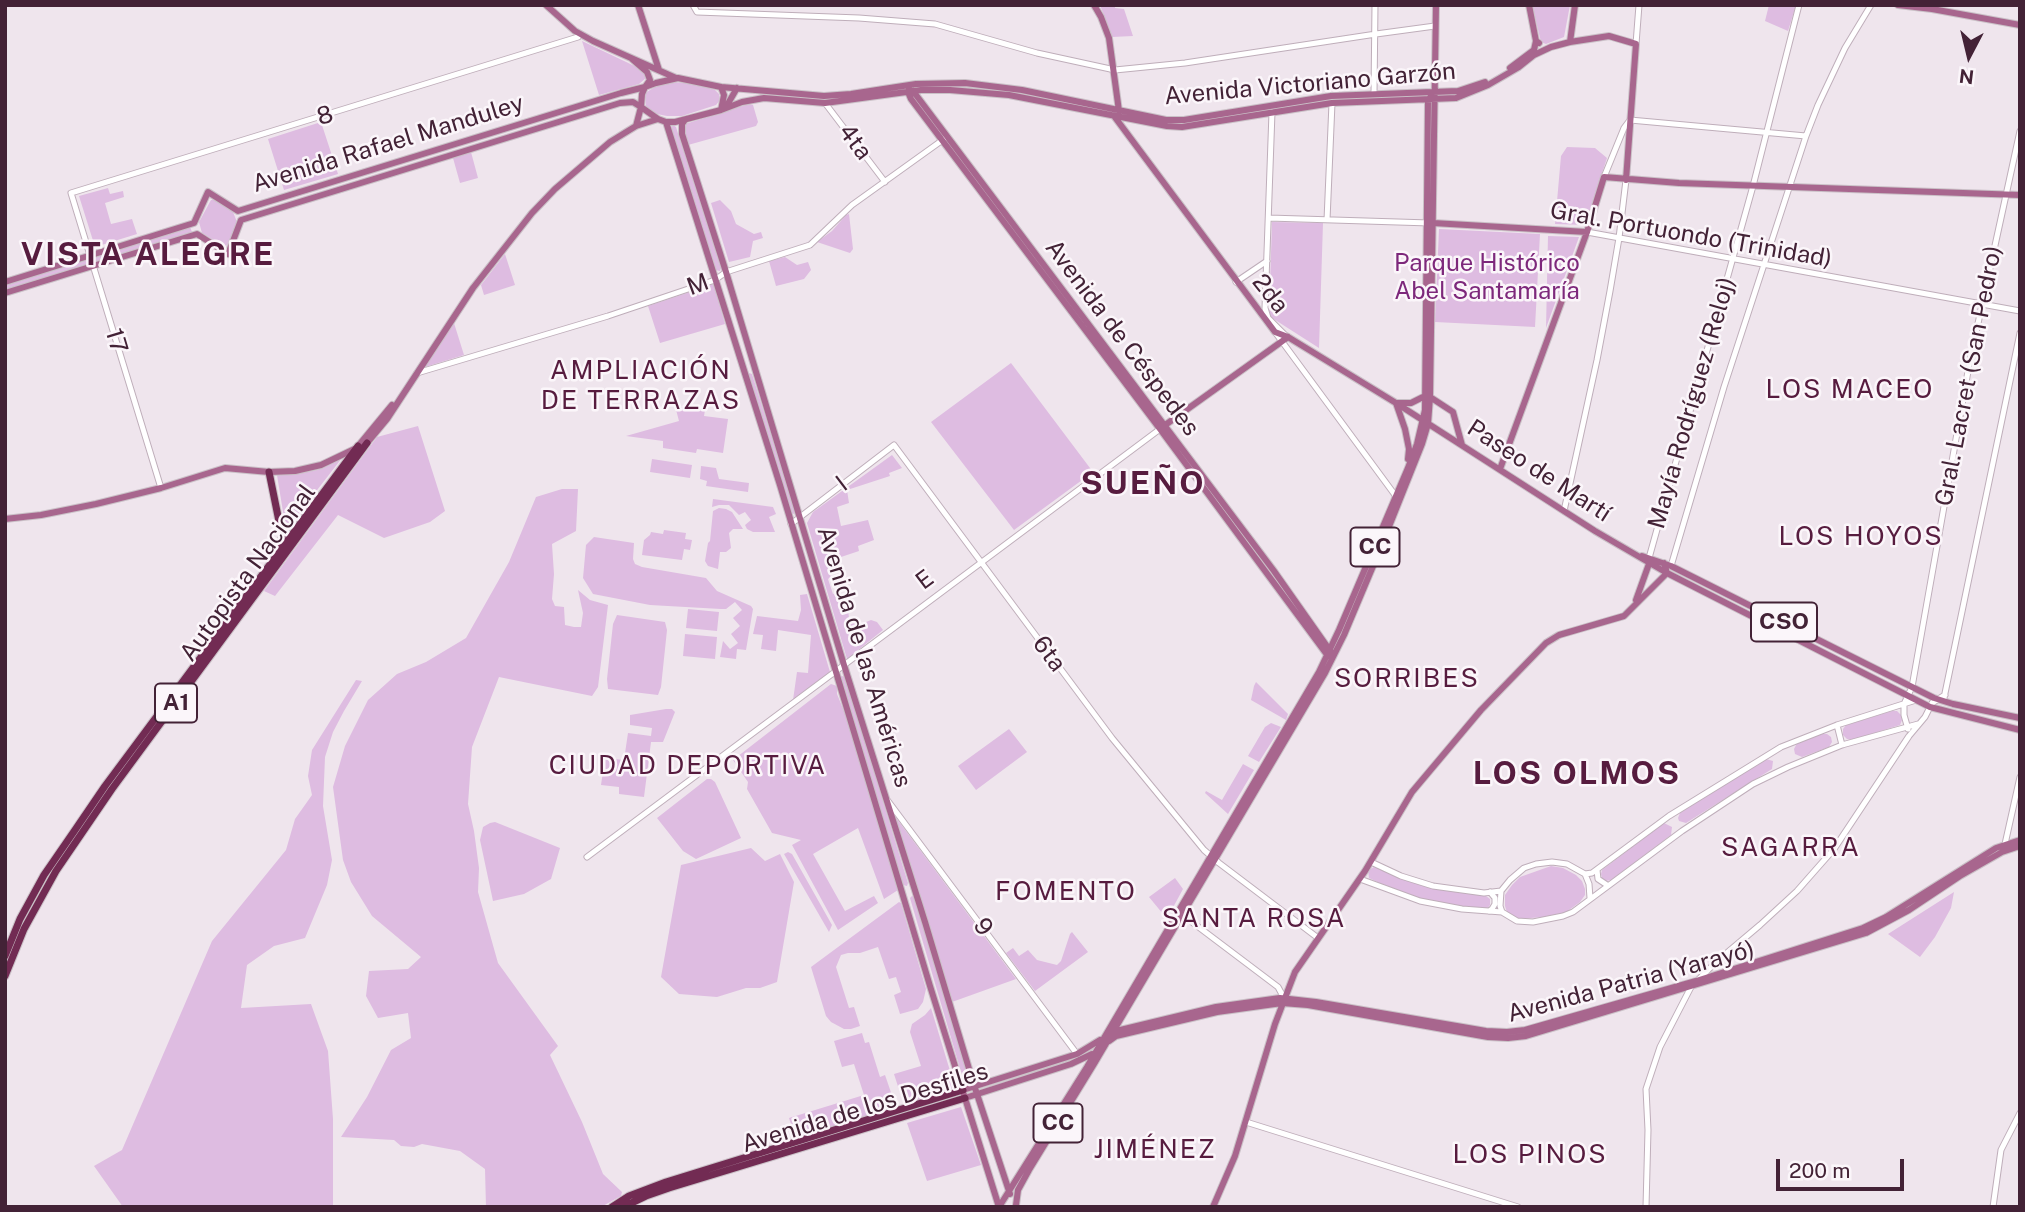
<!DOCTYPE html>
<meta charset="utf-8">
<style>
body{margin:0}
#map{position:relative;width:2025px;height:1212px;overflow:hidden;background:#efe5ed;font-family:"Public Sans",sans-serif}
canvas{display:block}
.frame{position:absolute;inset:0;border:7px solid #432236;pointer-events:none}
.north{position:absolute;left:1934px;top:21px;width:70px;height:70px;-webkit-text-stroke:5px #fbf6fa;paint-order:stroke;rotate:187deg;font-size:19px;font-weight:700;line-height:28px;text-align:center;color:#432236}
.north::after{content:'';display:block;margin:auto;width:24px;height:32px;background:#432236;clip-path:polygon(50% 0,100% 100%,50% 72%,0 100%)}
.scale{position:absolute;left:1776px;top:1159px;width:128px;height:32px;box-sizing:border-box;border:4px solid #432236;border-top:0;padding-left:9px;font-size:21px;line-height:24px;white-space:nowrap;color:#432236;-webkit-text-stroke:5px #fbf6fa;paint-order:stroke}
</style>
<div id="map">
<canvas width="2025" height="1212"></canvas>
<div class="frame"></div>
<div class="north">N</div>
<div class="scale">200 m</div>
</div>
<script>
const ctx = document.querySelector('canvas').getContext('2d');
ctx.lineJoin = 'round';
function fillPath(path, color) { ctx.fillStyle = color; ctx.fill(path, 'evenodd'); }
const shape = rows => new Path2D(rows.map(r => 'M' + r).join(''));
function stroke(path, color, width, dash) { ctx.strokeStyle = color; ctx.lineWidth = width; ctx.lineCap = dash ? 'butt' : 'round'; ctx.setLineDash(dash || []); ctx.stroke(path); }
function write(font, color, halo, rows, align = 'center') {
  ctx.font = font + ' "Public Sans",sans-serif'; ctx.lineWidth = 5; ctx.setLineDash([]); ctx.textBaseline = 'middle'; ctx.strokeStyle = halo; ctx.fillStyle = color; for (const [text, x, y, turn = 0] of rows) {
    ctx.save(); ctx.translate(x, y); ctx.rotate((+turn || 0) * Math.PI / 180); ctx.textAlign = isNaN(turn) ? turn : align; if (halo) ctx.strokeText(text, 0, 0); ctx.fillText(text, 0, 0); ctx.restore();
  }
}
fillPath(shape([
 [1100,5,1115,5,1115,8,1124,9,1133,36,1112,37],
 [1532,5,1570,5,1564,37,1546,44,1541,42],
 [1769,5,1796,5,1788,31,1765,21],
 [582,41,643,70,646,73,646,78,639,84,599,95],
 [673,82,698,84,715,90,719,94,720,100,716,105,682,116,667,116,652,113,646,107,645,93,660,84],
 [749,104,753,105,758,122,756,126,688,145,683,129,685,124],
 [321,122,338,174,284,190,268,139],
 [673,125,676,127,721,268,720,271,715,270,671,128],
 [1567,147,1595,148,1607,158,1585,225,1555,224,1561,156],
 [471,152,478,178,460,183,453,158],
 [108,188,110,194,123,191,124,197,105,203,111,224,132,219,137,234,95,247,79,196],
 [211,200,214,200,233,212,237,222,228,244,226,246,223,246,202,233,199,222],
 [720,200,731,211,736,224,754,234,761,232,763,238,753,241,750,257,729,262,711,203],
 [849,214,853,249,850,253,817,242,832,231,846,215],
 [1272,222,1323,223,1319,348,1269,316],
 [190,227,192,232,5,290,5,285],
 [1439,229,1540,234,1535,327,1435,322],
 [1548,236,1579,237,1546,328],
 [505,254,515,285,484,295,481,285],
 [785,257,797,265,808,262,811,270,804,279,776,286,769,261],
 [714,284,725,324,660,343,648,306],
 [454,323,464,355,425,367],
 [1011,363,1093,472,1014,530,931,422],
 [749,373,752,374,795,511,794,514,791,513,748,374],
 [675,406,705,410,704,416,728,419,723,453,697,449,696,453,663,448,663,441,626,436,679,421],
 [418,426,445,511,430,522,384,538,338,515,275,596,264,591,377,437],
 [892,455,902,468,889,473,890,476,847,490,849,503,837,507,841,526,868,520,874,540,858,546,859,551,826,562,831,577,828,579,833,594,836,593,842,610,848,608,849,619,855,623,861,624,871,620,877,622,883,630,847,659,807,523,813,512],
 [342,458,286,530,277,475,296,474,317,470],
 [652,459,692,465,690,478,650,472],
 [701,466,716,468,719,479,749,483,748,492,706,486,707,481,700,479],
 [562,489,578,489,576,531,552,544,554,574,552,599,555,606,564,607,565,625,574,627,581,627,583,613,578,590,590,600,608,605,598,687,592,696,499,677,472,747,468,804,474,831,479,868,478,892,498,963,558,1046,550,1055,582,1122,603,1174,622,1192,621,1196,601,1207,486,1207,485,1169,460,1151,422,1144,414,1147,401,1146,394,1140,341,1137,367,1097,391,1050,411,1038,408,1013,378,1018,366,996,369,971,408,969,421,957,372,916,351,882,343,860,333,787,345,746,368,700,397,674,426,662,466,638,509,562,536,497],
 [713,499,773,507,776,514,769,517,775,532,753,532,747,529,745,525,751,520,745,512,739,515,729,505,719,505,712,507],
 [719,508,726,509,732,512,743,529,733,529,729,533,731,548,726,552,720,552,718,569,708,566,705,561,708,543,710,541,713,511],
 [664,530,686,533,685,539,692,540,690,550,684,549,682,560,642,555,644,540,650,535,651,532,663,534],
 [594,537,634,543,633,559,635,564,642,567,706,578,717,591,751,606,753,609,746,650,737,649,736,659,720,657,723,641,730,649,738,643,731,634,740,626,733,618,742,610,735,602,726,609,721,609,650,605,593,594,583,578,586,545],
 [807,594,830,672,793,700,797,672,808,673,811,635,778,630,776,651,761,649,763,635,753,634,757,616,798,621,801,610,800,595],
 [688,609,719,612,717,631,686,628],
 [617,615,665,622,667,630,661,687,658,695,608,689,607,679,613,624],
 [685,634,717,637,715,659,683,656],
 [842,676,845,677,908,883,907,886,903,885,840,678],
 [356,680,362,681,344,711,333,732,325,757,323,806,332,860,327,885,305,938,274,946,247,965,241,1008,311,1004,328,1051,333,1119,333,1207,123,1207,94,1166,122,1150,212,941,286,850,295,819,312,795,308,776,312,750],
 [1256,682,1288,714,1286,720,1251,700,1254,686],
 [831,684,837,686,837,694,848,721,898,890,884,899,858,828,813,854,845,911,874,896,878,903,838,930,792,845,801,840,772,833,747,789,748,782,733,760],
 [666,709,672,709,675,712,663,742,651,742,644,797,619,794,619,787,601,785,605,758,624,760,628,733,651,736,652,728,630,725,630,715],
 [1892,711,1897,711,1901,715,1902,720,1900,725,1852,740,1847,739,1843,735,1843,729,1846,725],
 [1271,723,1281,727,1259,762,1248,756,1265,727],
 [1009,729,1027,752,976,790,958,766],
 [1822,734,1827,734,1831,737,1832,742,1829,747,1802,757,1795,754,1794,749,1797,743],
 [1766,759,1773,761,1772,769,1686,823,1679,821,1678,818,1680,813],
 [1243,764,1254,770,1228,814,1205,793,1206,791,1222,800],
 [707,779,711,779,715,782,741,838,696,859,683,851,657,818],
 [894,815,1016,979,952,1002],
 [495,822,560,848,551,879,524,894,493,901,480,840,483,827,490,823],
 [1664,823,1672,827,1671,835,1611,880,1606,881,1602,878,1601,874,1602,870],
 [751,848,765,861,780,854,794,882,777,982,760,988,746,988,717,997,679,994,661,977,681,865],
 [788,852,792,854,832,925,829,932,784,854],
 [1551,866,1563,868,1576,875,1582,881,1585,889,1585,895,1580,902,1565,913,1555,916,1519,919,1507,912,1505,906,1505,895,1512,885,1520,877],
 [1374,867,1401,878,1430,887,1486,896,1490,899,1490,905,1487,909,1462,907,1426,900,1396,891,1369,878,1368,870],
 [1175,878,1183,889,1170,913,1163,914,1149,897],
 [1954,892,1951,908,1935,937,1920,957,1888,934],
 [912,896,914,897,970,1080,968,1083,964,1082,910,898],
 [899,902,901,903,926,989,923,1002,918,1009,900,1014,894,995,901,992,896,977,889,979,878,947,860,953,848,953,841,955,836,967,849,1008,854,1007,860,1026,851,1029,844,1029,831,1022,826,1016,811,967],
 [1072,932,1088,952,1035,991,1006,953,1013,948,1019,956,1028,950,1037,960,1057,965,1061,961,1070,934],
 [931,1008,954,1084,951,1091,904,1105,894,1074,921,1066,910,1032,912,1024,925,1015],
 [862,1033,865,1043,869,1042,880,1077,885,1075,896,1107,796,1140,789,1118,864,1095,854,1064,842,1067,834,1041],
 [961,1107,981,1165,927,1181,907,1123]
]), '#debce1');
const minor = shape([
 [693,5,697,12,859,18,935,24,1037,53,1115,70,1185,63,1376,34,1435,26],
 [1636,44,1639,5],
 [1374,94,1375,5],
 [825,103,885,182],
 [1272,112,1265,308,1268,318,1285,335],
 [1604,177,1624,128,1630,120,1806,136],
 [1269,218,1430,223],
 [1327,220,1332,103],
 [1587,232,2020,311],
 [1236,282,1267,261],
 [1275,332,1395,495],
 [417,373,608,316,715,280,726,272,810,245,852,205,944,139],
 [161,488,71,193,578,37],
 [1564,511,1597,360,1610,291,1619,238,1626,180],
 [791,524,894,445,1112,738,1204,850,1219,863,1318,938],
 [1649,558,1753,186,1799,5],
 [1671,566,1724,387,1806,136,1818,105,1845,48,1871,5],
 [1944,698,2020,333],
 [1837,725,1842,745],
 [1908,729,1904,715,1904,704,1912,687,1970,360,2020,131],
 [888,801,1077,1054],
 [2005,844,2020,777],
 [587,857,1160,429],
 [1371,862,1401,876,1433,886,1484,893,1501,891,1510,880,1524,868,1536,864,1552,862,1567,864,1585,874,1592,873,1669,816,1781,747,1837,725,1916,700],
 [1597,870,1598,879,1607,885],
 [1585,874,1589,884,1590,898],
 [1360,879,1420,901,1462,909,1502,912,1517,921,1533,922,1563,916,1573,912,1682,831,1753,784,1788,767,1842,745,1918,724],
 [1501,891,1500,906,1502,912],
 [1489,911,1492,909,1495,904,1495,898,1490,892],
 [1180,913,1278,987,1284,998],
 [1246,1122,1518,1207],
 [1646,1207,1648,1130,1646,1089,1660,1047,1691,987,1715,963,1760,925,1797,891,1834,849,1909,736,1925,717,1932,703,1945,695],
 [1993,1207,2001,1150,2020,1113]
]);
const major = shape([
 [546,5,575,31,593,41,676,78],
 [638,5,659,70],
 [1094,5,1101,17,1109,38,1119,111],
 [1529,5,1536,41,1539,43],
 [1898,5,1932,9,2020,25],
 [1570,42,1575,5],
 [1510,68,1534,50,1536,41],
 [678,78,721,87,724,95,721,110,675,122,666,122,658,119,641,107,642,94,645,87,656,83,678,78],
 [721,87,824,96,851,94,916,84,965,83,1022,90,1166,120,1184,120,1331,96,1458,91,1485,82],
 [909,89,908,92,911,99,1160,429,1328,656],
 [913,91,1274,571,1331,652],
 [726,107,737,88],
 [721,110,742,102,764,98,825,103,921,90,950,90,1009,95,1167,126,1182,127,1332,103,1456,98,1488,85,1519,67,1534,55,1551,47,1570,42,1609,36,1636,44,1626,180],
 [1114,116,1275,332,1288,337,1396,403,1595,531,1667,573,1930,707,2020,730],
 [685,120,682,124,682,134,726,272,844,665,925,922,973,1082,1010,1194],
 [666,122,780,485,930,986,999,1207],
 [1433,223,1587,232],
 [5,282,194,223,208,192,238,211,621,93,645,87,650,80,647,72,632,59],
 [5,293,197,234,228,254,241,220,620,103,633,102,641,107,636,126],
 [1430,397,1453,412,1462,445],
 [1161,428,1288,337],
 [359,445,392,405],
 [1408,459,1409,449,1405,429,1396,403,1411,403,1425,396],
 [1500,469,1587,232,1604,177,1679,183,2020,195],
 [5,519,41,515,96,504,161,488,225,468,269,472,295,471,321,465,367,443,387,419,473,288,532,213,555,189,610,142,636,126,658,119],
 [1642,556,1671,566,1934,698,1953,704,2020,718],
 [1636,600,1650,561],
 [1112,1032,1216,1007,1280,998,1316,1002,1486,1031,1507,1032,1525,1030,1696,981,1863,928,1886,917,1996,848,2020,840],
 [1109,1041,1116,1036,1217,1012,1282,1003,1308,1005,1488,1037,1508,1038,1526,1036,1866,933,1909,910,1960,876,2002,852,2020,846],
 [963,1090,1077,1054,1100,1040],
 [965,1098,1071,1064,1092,1054],
 [1016,1205,1018,1190,1029,1170,1094,1064,1325,673,1344,635,1376,559,1422,444,1428,424,1430,397,1436,5],
 [999,1207,1087,1067,1319,672,1339,630,1408,468,1417,444,1425,410,1428,100,1434,93],
 [1213,1207,1235,1156,1275,1024,1295,972,1365,871,1412,792,1481,710,1546,643,1559,635,1624,616,1667,573,1664,563]
]);
const highway = shape([
 [269,472,282,536,280,549],
 [5,956,20,919,44,875,75,830,105,786,358,446],
 [5,976,24,929,56,871,112,789,367,443],
 [612,1207,629,1196,666,1182,963,1090],
 [623,1207,646,1196,669,1188,965,1098]
]);
stroke(minor, '#bfaeba', 7);
stroke(major, '#cac1c7', 8);
stroke(highway, '#cac1c7', 9);
stroke(minor, '#fff', 5);
stroke(major, '#a8668e', 6);
stroke(highway, '#722b53', 7);
for (const [x, y, w] of [
 [1375,547,49],
 [1784,622,66],
 [176,703,42],
 [1058,1123,49]
]) { const box = new Path2D(); box.roundRect(x - w / 2, y - 19.5, w, 39, 5); ctx.fillStyle = '#fbf6fa'; ctx.fill(box); stroke(box, '#432236', 2); }
write('bold 23px', '#432236', null, [
 ["CC",1375,547],
 ["CSO",1784,622],
 ["A1",176,703],
 ["CC",1058,1123]
]);
write('24px', '#432236', '#fbf6fa', [
 ["Avenida Victoriano Garzón",1310,84,-5],
 ["8",325,116,-17],
 ["4ta",855,142,53],
 ["Avenida Rafael Manduley",388,144,-17],
 ["Gral. Portuondo (Trinidad)",1691,235,10],
 ["M",698,285,-20],
 ["2da",1270,294,52],
 ["Avenida de Céspedes",1122,338,53],
 ["17",116,341,73],
 ["Gral. Lacret (San Pedro)",1969,376,-79],
 ["Mayía Rodríguez (Reloj)",1692,403,-74],
 ["Paseo de Martí",1539,471,33],
 ["I",842,484,-37],
 ["Autopista Nacional",248,573,-54],
 ["E",925,580,-37],
 ["6ta",1049,654,53],
 ["Avenida de las Américas",864,657,73],
 ["9",983,927,53],
 ["Avenida Patria (Yarayó)",1631,982,-15],
 ["Avenida de los Desfiles",865,1108,-17]
]);
write('24px', '#7d287b', '#fbf6fa', [
 ["Parque Histórico",1487,264],
 ["Abel Santamaría",1487,292]
]);
ctx.letterSpacing = '2px';
write('26px', '#571c3f', '#fbf6fa', [
 ["AMPLIACIÓN",641,371],
 ["DE TERRAZAS",641,401],
 ["LOS MACEO",1850,390],
 ["LOS HOYOS",1861,537],
 ["SORRIBES",1407,679],
 ["CIUDAD DEPORTIVA",688,766],
 ["SAGARRA",1791,848],
 ["FOMENTO",1066,892],
 ["SANTA ROSA",1254,919],
 ["JIMÉNEZ",1155,1150],
 ["LOS PINOS",1530,1155]
]);
ctx.letterSpacing = '0px';
ctx.letterSpacing = '2px';
write('bold 32px', '#571c3f', '#fbf6fa', [
 ["VISTA ALEGRE",148,255],
 ["SUEÑO",1143,484],
 ["LOS OLMOS",1577,774]
]);
ctx.letterSpacing = '0px';
</script>
